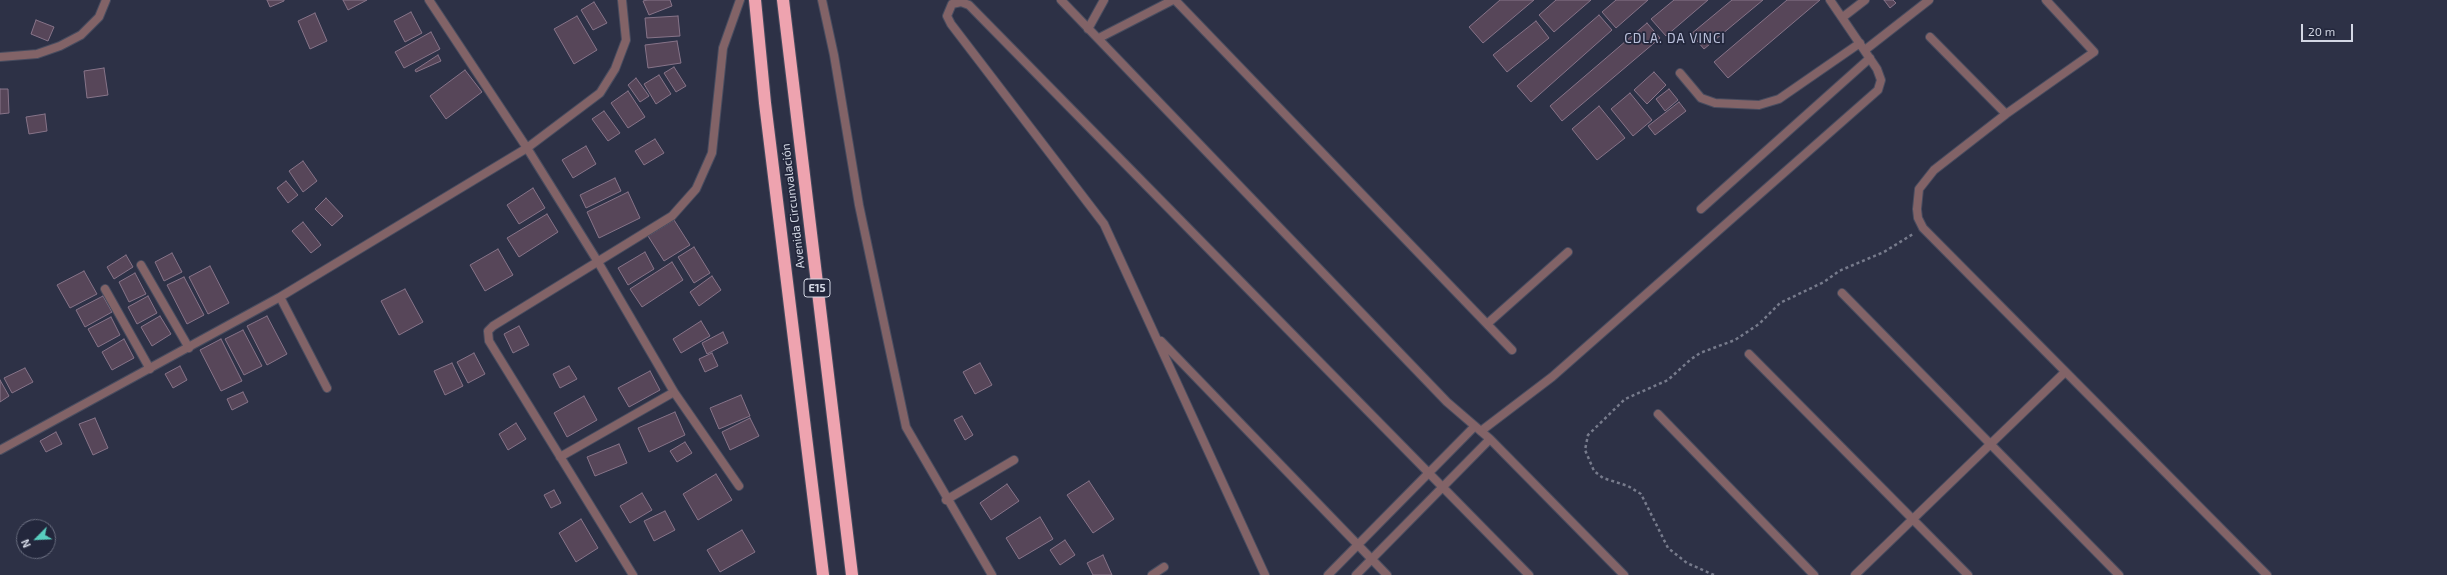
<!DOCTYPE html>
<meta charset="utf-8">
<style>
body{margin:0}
#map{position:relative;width:2447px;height:575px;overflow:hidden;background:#2d3146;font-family:"Exo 2",sans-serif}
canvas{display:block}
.north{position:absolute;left:16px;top:519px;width:40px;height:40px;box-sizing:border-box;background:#23273c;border:1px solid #696d7f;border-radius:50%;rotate:246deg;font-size:11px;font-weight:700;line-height:16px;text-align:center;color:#d3d7e4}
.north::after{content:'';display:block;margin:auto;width:14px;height:18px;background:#59cebf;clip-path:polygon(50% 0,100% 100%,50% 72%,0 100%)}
.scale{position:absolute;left:2301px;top:24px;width:52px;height:18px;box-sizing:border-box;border:2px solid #d3d7e4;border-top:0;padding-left:5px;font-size:12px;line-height:14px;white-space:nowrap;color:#d3d7e4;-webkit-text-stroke:3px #23273c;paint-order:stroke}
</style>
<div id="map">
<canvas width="2447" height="575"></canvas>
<div class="north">N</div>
<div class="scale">20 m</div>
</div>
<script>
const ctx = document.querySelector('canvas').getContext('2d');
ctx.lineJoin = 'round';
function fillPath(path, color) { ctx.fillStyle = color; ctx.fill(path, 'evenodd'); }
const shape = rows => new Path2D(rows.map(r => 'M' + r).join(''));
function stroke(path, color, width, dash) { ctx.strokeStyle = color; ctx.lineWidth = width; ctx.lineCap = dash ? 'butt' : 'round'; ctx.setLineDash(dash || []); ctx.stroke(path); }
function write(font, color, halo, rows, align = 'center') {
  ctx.font = font + ' "Exo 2",sans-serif'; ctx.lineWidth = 3.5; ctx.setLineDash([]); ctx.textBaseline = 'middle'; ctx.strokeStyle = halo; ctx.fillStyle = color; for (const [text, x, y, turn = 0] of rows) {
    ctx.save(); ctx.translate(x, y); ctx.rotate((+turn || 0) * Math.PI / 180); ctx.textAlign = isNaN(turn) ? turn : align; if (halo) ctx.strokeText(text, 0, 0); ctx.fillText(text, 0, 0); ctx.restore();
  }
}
const building = shape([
 [267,0,284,0,284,1,270,7,267,0],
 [343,0,367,0,348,10,343,0],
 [647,0,670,0,672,6,649,15,643,1,647,0],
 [1500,0,1534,0,1483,43,1469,27,1500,0],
 [1556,0,1591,0,1554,32,1539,15,1556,0],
 [1616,0,1648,0,1616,28,1602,12,1616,0],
 [1674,0,1708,0,1666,36,1651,19,1674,0],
 [1732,0,1763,0,1704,49,1691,34,1732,0],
 [1787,0,1820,0,1728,78,1714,62,1787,0],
 [1884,0,1893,0,1896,3,1890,8,1884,0],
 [594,2,607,23,593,30,581,10,594,2],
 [411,12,422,33,405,42,394,21,411,12],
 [315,13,327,41,310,49,298,21,315,13],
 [1599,15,1612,30,1531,102,1517,86,1599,15],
 [577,16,597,50,574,64,554,29,577,16],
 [678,16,680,36,647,38,645,18,678,16],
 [36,20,54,27,48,41,31,34,36,20],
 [1536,21,1549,38,1507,72,1493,55,1536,21],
 [1647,23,1660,38,1562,121,1550,106,1647,23],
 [431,32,440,49,404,68,395,52,431,32],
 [677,41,681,63,648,68,645,45,677,41],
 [438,55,441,61,416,72,415,70,438,55],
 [674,67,686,86,676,92,664,73,674,67],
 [104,68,108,95,87,98,84,71,104,68],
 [465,70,482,92,446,119,430,96,465,70],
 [1654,72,1666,85,1647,104,1634,90,1654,72],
 [659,75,671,94,656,104,644,84,659,75],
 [636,78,649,96,640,102,628,85,636,78],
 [0,89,8,89,9,113,0,114,0,89],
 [1669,89,1678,100,1665,111,1656,99,1669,89],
 [628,91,645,117,628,128,611,103,628,91],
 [1630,93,1652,120,1633,136,1611,109,1630,93],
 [1679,102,1686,111,1655,135,1648,126,1679,102],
 [1599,106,1625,138,1597,160,1572,129,1599,106],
 [604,111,620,133,608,141,592,119,604,111],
 [45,114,47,131,29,134,26,117,45,114],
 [655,139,664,153,644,165,635,151,655,139],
 [586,146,596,164,573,178,562,160,586,146],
 [303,161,317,181,303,192,289,171,303,161],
 [615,178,621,191,586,208,580,195,615,178],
 [286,181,298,195,288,203,277,188,286,181],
 [533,188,545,208,519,224,507,205,533,188],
 [628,192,640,218,599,238,587,212,628,192],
 [326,198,343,216,332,226,315,209,326,198],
 [547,214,558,232,519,257,507,238,547,214],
 [674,220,690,245,664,261,648,236,674,220],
 [303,222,321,245,311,253,292,231,303,222],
 [694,247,710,273,694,283,678,257,694,247],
 [498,249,513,275,485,291,470,265,498,249],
 [645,252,654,269,628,285,618,268,645,252],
 [172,253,182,272,164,281,155,262,172,253],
 [126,255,133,267,114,279,107,267,126,255],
 [672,262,683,280,642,307,630,289,672,262],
 [210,266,229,303,208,314,189,277,210,266],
 [84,271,97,294,70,308,57,285,84,271],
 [135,273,146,294,129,302,119,282,135,273],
 [712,276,721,290,699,306,690,292,712,276],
 [184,277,204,315,187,324,167,285,184,277],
 [405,289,423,322,399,335,381,301,405,289],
 [103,296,112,312,85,327,76,310,103,296],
 [148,296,157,313,137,324,128,307,148,296],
 [160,316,171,334,152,346,141,327,160,316],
 [267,316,287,354,267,365,247,326,267,316],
 [111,317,120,335,98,347,88,329,111,317],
 [701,321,710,336,681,353,673,339,701,321],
 [519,326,529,345,513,353,504,334,519,326],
 [243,330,262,366,244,375,225,339,243,330],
 [723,332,728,343,707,354,702,343,723,332],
 [124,339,134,358,112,370,102,352,124,339],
 [221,339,242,381,221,391,200,350,221,339],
 [474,353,485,374,468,383,457,362,474,353],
 [712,353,718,366,705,372,699,359,712,353],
 [452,363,463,386,445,395,434,371,452,363],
 [980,363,992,385,975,394,963,372,980,363],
 [180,366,187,380,173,388,165,374,180,366],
 [569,366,577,379,560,388,553,374,569,366],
 [25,368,33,382,12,393,4,378,25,368],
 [650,371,660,390,629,407,618,388,650,371],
 [0,380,9,396,0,402,0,380],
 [243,392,248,402,232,410,227,399,243,392],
 [741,395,750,416,719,429,710,408,741,395],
 [584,396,597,420,567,437,554,413,584,396],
 [675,412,685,435,649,452,638,428,675,412],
 [962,416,973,435,965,440,954,420,962,416],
 [95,418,108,448,93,455,79,424,95,418],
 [750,418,759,436,730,450,722,432,750,418],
 [516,423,526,439,508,450,499,434,516,423],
 [56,432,62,444,46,452,40,441,56,432],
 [685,442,692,453,677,462,670,451,685,442],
 [619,444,627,463,595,476,587,457,619,444],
 [716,474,732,500,698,520,683,494,716,474],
 [1089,481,1114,519,1093,533,1067,495,1089,481],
 [1007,484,1019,501,991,520,980,503,1007,484],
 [554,490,561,503,551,508,544,495,554,490],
 [642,493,652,510,630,523,620,506,642,493],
 [665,511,675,530,654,541,644,521,665,511],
 [1040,517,1053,539,1019,559,1006,538,1040,517],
 [581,519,598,548,576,562,559,533,581,519],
 [742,530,755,552,720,572,707,550,742,530],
 [1065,540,1075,555,1060,565,1050,550,1065,540],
 [1103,555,1112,575,1093,575,1087,563,1103,555]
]);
fillPath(building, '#574659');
stroke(building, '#877489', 1);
const lane = shape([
 [1843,17,1865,0],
 [1865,50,1929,0],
 [1680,73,1701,98,1715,103,1759,105,1779,99,1860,43],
 [1701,209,1870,58],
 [1481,431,1552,377,1878,90,1881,80,1877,69,1830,0]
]);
const street = shape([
 [429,0,527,148,598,262,674,392,560,457],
 [822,0,834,55,859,205,906,427,992,575],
 [1061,0,1447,402,1490,439,1624,575],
 [1175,0,1512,350],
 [2046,0,2094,52,2006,114,1934,170,1919,189,1917,209,1918,218,1923,228,2267,575],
 [1088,29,1104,0],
 [1930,37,2006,114],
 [1099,38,1173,0],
 [0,57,37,54,60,46,81,35,99,17,106,0],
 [141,265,189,348],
 [105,289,150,369],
 [1842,293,2119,575],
 [280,297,327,388],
 [1487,324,1568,252],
 [1161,341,1387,575],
 [1749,354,1968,575],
 [674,392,739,486],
 [1658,414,1814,575],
 [0,450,280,297,527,148,600,93,615,69,626,40,622,0],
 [946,500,1014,460],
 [633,575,489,341,488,331,493,326,672,216,696,189,712,153,723,48,740,0],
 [1152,575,1164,567],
 [1265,575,1104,224,951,24,947,16,952,4,961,2,969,5,1529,575],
 [1328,575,1475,426],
 [1356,575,1490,439],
 [1855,575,2065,372]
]);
const highway = shape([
 [755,0,765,103,823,575],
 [783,0,852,575]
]);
stroke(lane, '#484c5f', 10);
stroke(street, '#484c5f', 10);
stroke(highway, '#484c5f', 14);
stroke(shape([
 [1714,575,1687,563,1668,548,1641,494,1628,486,1603,478,1594,471,1585,450,1588,435,1625,399,1668,380,1690,360,1700,353,1735,340,1759,324,1780,303,1824,282,1839,271,1884,252,1913,234]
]), '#777b8c', 2.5, [3, 3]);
stroke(lane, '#826367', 8);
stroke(street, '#826367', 8);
stroke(highway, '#eea3af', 12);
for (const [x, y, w] of [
 [817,288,26]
]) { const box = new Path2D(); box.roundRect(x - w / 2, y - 9, w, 18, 3); ctx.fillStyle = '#23273c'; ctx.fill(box); stroke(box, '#d3d7e4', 1); }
write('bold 11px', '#d3d7e4', null, [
 ["E15",817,288]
]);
write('12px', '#d3d7e4', '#23273c', [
 ["Avenida Circunvalación",793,206,-97]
]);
ctx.letterSpacing = '1px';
write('13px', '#bac0db', '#23273c', [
 ["CDLA. DA VINCI",1675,39]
]);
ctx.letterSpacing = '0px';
</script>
